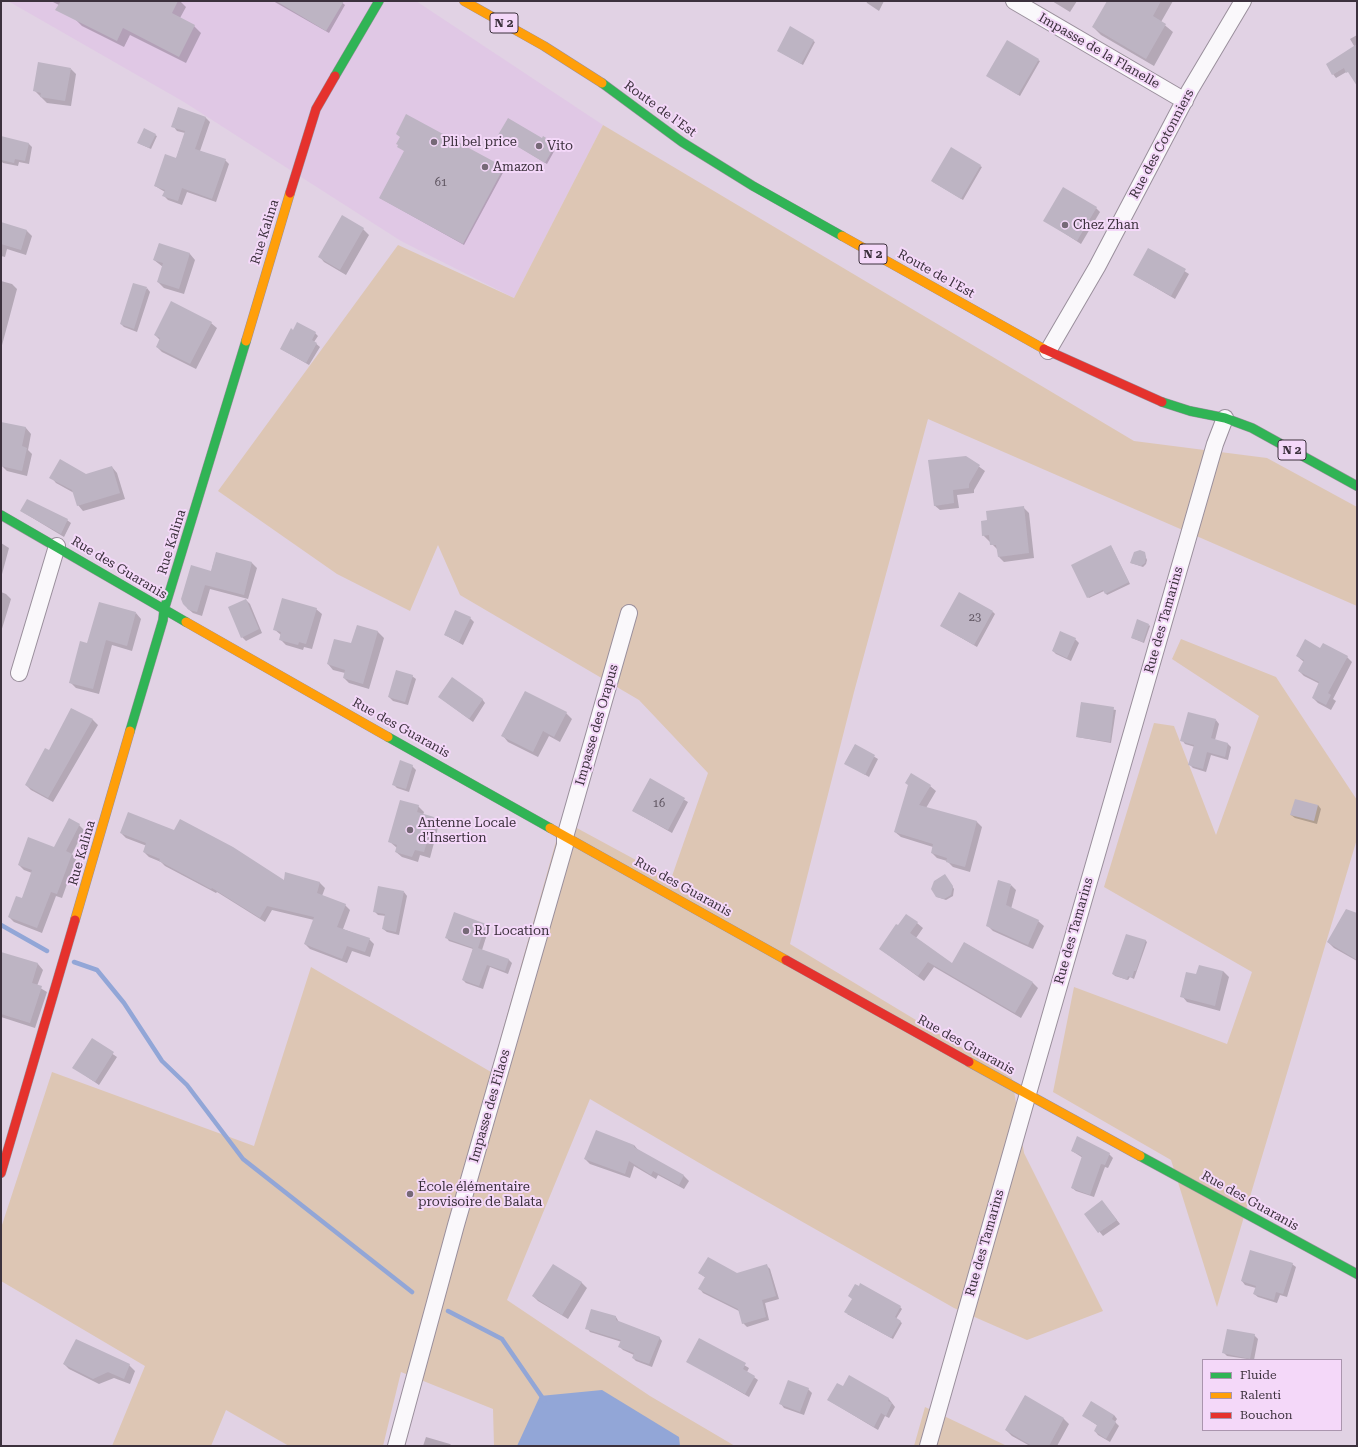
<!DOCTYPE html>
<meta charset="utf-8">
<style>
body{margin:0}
#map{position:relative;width:1358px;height:1447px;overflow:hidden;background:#e1d2e4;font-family:"Roboto Serif",serif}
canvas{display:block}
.frame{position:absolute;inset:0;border:2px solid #3c313d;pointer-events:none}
.legend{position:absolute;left:1202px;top:1359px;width:140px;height:72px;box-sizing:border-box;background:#f4d8f9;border:1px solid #aa95ae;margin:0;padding:5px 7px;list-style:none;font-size:12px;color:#3c313d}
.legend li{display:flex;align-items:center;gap:8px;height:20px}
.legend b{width:20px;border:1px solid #aa95ae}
</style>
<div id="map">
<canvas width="1358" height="1447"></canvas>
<div class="frame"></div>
<ul class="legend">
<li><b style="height:5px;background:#30b455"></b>Fluide</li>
<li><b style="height:5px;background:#ff9f0a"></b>Ralenti</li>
<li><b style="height:5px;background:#e5322d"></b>Bouchon</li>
</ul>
</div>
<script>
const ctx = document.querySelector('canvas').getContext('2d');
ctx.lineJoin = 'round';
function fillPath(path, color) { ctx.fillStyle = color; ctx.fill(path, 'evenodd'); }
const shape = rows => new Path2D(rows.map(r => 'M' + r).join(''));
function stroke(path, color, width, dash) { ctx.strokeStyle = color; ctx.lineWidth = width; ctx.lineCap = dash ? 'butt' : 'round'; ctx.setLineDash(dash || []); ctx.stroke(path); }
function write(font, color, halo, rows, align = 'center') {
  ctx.font = font + ' "Roboto Serif",serif'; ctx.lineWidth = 4; ctx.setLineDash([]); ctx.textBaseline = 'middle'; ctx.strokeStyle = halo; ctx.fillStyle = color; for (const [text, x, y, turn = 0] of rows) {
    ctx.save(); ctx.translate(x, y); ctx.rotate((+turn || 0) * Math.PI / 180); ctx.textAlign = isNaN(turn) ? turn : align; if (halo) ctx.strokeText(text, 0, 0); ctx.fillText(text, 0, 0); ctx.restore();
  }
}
fillPath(shape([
 [8,1,416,1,603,125,514,298,401,241,184,102]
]), '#e0c8e5');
fillPath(shape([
 [603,125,1134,441,1267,458,1357,507,1357,606,928,419,854,692,790,944,1012,1078,1024,1153,1103,1311,1027,1340,954,1308,713,1171,590,1099,507,1300,650,1396,735,1446,494,1446,493,1409,401,1372,383,1446,289,1446,226,1410,211,1446,112,1446,145,1366,1,1281,1,1228,52,1072,254,1146,311,967,491,1072,562,820,671,879,708,773,639,700,460,595,438,545,410,611,337,574,218,491,398,245,514,298],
 [1181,639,1276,677,1357,800,1357,839,1217,1307,1171,1160,1053,1092,1074,987,1227,1044,1252,972,1104,887,1154,723,1174,726,1216,835,1259,716,1172,659],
 [925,1407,1007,1446,914,1446]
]), '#ddc6b4');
fillPath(shape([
 [602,1390,679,1437,680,1446,517,1446,540,1396]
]), '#92a6d7');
fillPath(shape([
 [51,1,180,1,186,7,180,18,194,26,201,33,186,63,130,35,124,47,82,26,75,19,77,14],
 [273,1,340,1,345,5,329,33],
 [866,1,884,1,879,11,867,3],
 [1052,1,1077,1,1070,12],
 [1108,1,1173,1,1161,22,1173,32,1154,66,1101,35,1093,27],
 [791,28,815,42,803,65,780,52],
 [1357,35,1357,51,1350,39],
 [1357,59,1357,80,1348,71,1336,78,1333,74],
 [1038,60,1040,61,1020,96,989,77],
 [71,69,76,74,71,106,47,103,35,91],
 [179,109,206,118,210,122,200,151,225,160,229,164,216,202,187,192,182,205,168,200,164,196,165,192,155,186,176,159,185,133,177,131,173,126],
 [155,135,157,136,151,149,140,144],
 [501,136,556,144,557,146,547,164],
 [1,138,29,144,32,147,29,164,19,162,18,166,3,163,1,161],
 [980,166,982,167,963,200,933,182],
 [503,168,505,169,464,245,380,198],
 [1096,208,1100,212,1081,244,1044,220],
 [1,223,27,231,32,236,26,255,7,249,5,257,1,256],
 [363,229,369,235,346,275,324,262,319,256],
 [159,244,190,254,195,260,184,294,164,288,158,282,163,267,154,260],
 [1149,249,1189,274,1175,299,1134,275],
 [1,281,12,284,17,289,1,349],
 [147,288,150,292,137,332,124,327,121,324],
 [211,323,217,328,196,369,162,352,157,347,160,340,155,335],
 [294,331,315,333,318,336,314,342,320,347,309,365,281,349],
 [1,425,26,428,31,434,28,450,32,454,27,476,7,471,1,465],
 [966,457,985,471,974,490,974,493,957,495,959,508,940,510,934,505],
 [112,467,117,473,125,499,83,511,78,505,74,493,56,483,51,477,86,475],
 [1023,507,1029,513,1034,558,1004,562,999,557,998,550,983,535,988,521],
 [21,511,67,520,71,523,64,537],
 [1,543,9,548,1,578],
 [1112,548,1130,584,1107,595,1104,591,1089,598,1088,597],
 [1144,553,1147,560,1146,564,1143,567,1131,563],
 [216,554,252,563,257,568,248,599,210,589,202,616,193,613,187,608,211,572],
 [1,592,6,594,11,599,1,632],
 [246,600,250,604,262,633,246,641,242,637],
 [316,609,322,614,312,649,304,647,303,650,286,645,280,639,281,635,274,629],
 [993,612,995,614,977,647,941,626],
 [136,613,141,619,132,651,112,645,99,694,76,688,70,682,88,644],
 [470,618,474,622,463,645,445,635],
 [1149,625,1150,626,1144,643,1132,638],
 [358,626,378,632,384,638,369,689,349,683,344,678,345,673,333,670,328,664,352,645],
 [1075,639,1079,643,1071,661,1056,654,1053,651],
 [1321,649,1347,657,1352,662,1333,699,1336,701,1331,710,1318,703,1313,698,1320,684,1304,676,1299,671,1304,662,1297,656],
 [412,676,416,679,408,705,393,701,389,697],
 [439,697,482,699,485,703,473,722],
 [1081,704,1116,710,1111,743,1077,737],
 [72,709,93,720,98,725,53,802,31,790,26,785,49,752],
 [566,713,572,719,560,742,549,736,538,757,508,742,503,736],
 [1216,720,1219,724,1215,740,1228,744,1231,747,1228,760,1211,755,1206,772,1193,768,1190,765,1195,747,1185,744,1182,740],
 [855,745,878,759,869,777,845,763],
 [412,766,416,770,409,792,397,788,394,785],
 [650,780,688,802,672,833,633,811],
 [930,786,936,791,926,808,977,822,982,827,970,872,953,867,947,861,937,858,932,853,933,847,901,837,895,832],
 [1318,805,1321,809,1317,824,1295,818,1291,815],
 [418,806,424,812,423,815,434,818,439,824,430,858,420,855,418,862,402,857,396,852,397,848,389,841],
 [79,825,84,830,72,854,76,859,62,898,56,896,42,933,14,922,9,917,22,899,32,873,24,870,19,865,55,848],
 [121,833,284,881,286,874,320,883,325,888,322,896,345,905,350,910,343,929,369,939,374,944,370,957,352,951,347,963,310,949,305,944,314,920,272,910,265,922,217,892,216,893,165,866,161,862,149,857,144,852,147,846,126,838],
 [946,877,954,889,953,896,946,900,937,897],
 [1011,885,1016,890,1011,909,1038,921,1044,926,1033,949,993,931,987,925],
 [404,892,407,896,399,935,387,932,383,929,386,916,378,915,374,911],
 [454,914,486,925,489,928,482,950,509,960,512,963,508,974,490,967,483,989,466,983,463,980,473,949,449,941,446,937],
 [1357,914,1357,961,1334,948,1328,942],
 [917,923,923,928,916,938,952,964,965,943,1033,983,1038,988,1021,1018,934,967,924,981,880,949,898,926],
 [1145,940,1147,942,1134,979,1130,977,1128,980,1115,976,1113,974],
 [1,961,38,964,43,970,37,986,47,992,35,1028,1,1017],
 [1223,971,1229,977,1220,1011,1187,1002,1182,996,1197,976],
 [92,1040,117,1057,99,1085,74,1068],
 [634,1145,639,1151,684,1176,689,1181,684,1189,658,1175,656,1179,634,1166,630,1178,590,1164,585,1159],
 [1072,1151,1109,1154,1113,1158,1108,1168,1105,1167,1094,1197,1076,1191,1072,1188,1083,1158],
 [1102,1201,1120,1224,1103,1236,1085,1214],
 [1292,1264,1296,1267,1287,1297,1280,1295,1277,1303,1258,1297,1254,1294,1256,1288,1245,1285,1242,1281],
 [766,1265,770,1269,779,1299,765,1303,769,1320,747,1327,743,1323,739,1311,703,1293,700,1289,706,1278,699,1273,737,1274],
 [581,1282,587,1288,568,1319,538,1301,533,1296],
 [900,1307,902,1309,896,1319,902,1323,893,1339,847,1314],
 [616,1317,619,1322,659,1337,662,1341,652,1367,636,1361,633,1358,634,1355,623,1350,620,1347,622,1342,590,1332,587,1328],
 [1254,1335,1258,1339,1254,1360,1227,1356,1223,1352],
 [700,1339,749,1368,747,1372,758,1380,749,1397,687,1361],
 [64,1364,129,1365,135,1371,130,1384,114,1378,99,1384,69,1369],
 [849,1377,889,1399,895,1407,889,1418,885,1416,878,1430,828,1400,843,1387],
 [808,1389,812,1393,804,1415,784,1408,781,1404],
 [1025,1396,1064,1419,1069,1424,1057,1446,1030,1446,1012,1436,1006,1430],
 [1114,1415,1117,1419,1115,1422,1119,1426,1110,1442,1098,1435,1095,1431,1098,1426,1084,1416],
 [426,1437,450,1444,452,1446,423,1446]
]), '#0003');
stroke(shape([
 [1,925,47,951],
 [74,962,97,970,124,1003,162,1061,187,1085,243,1159,412,1292],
 [448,1311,502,1339,544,1400]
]), '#92a6d7', 4.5);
fillPath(shape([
 [61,1,178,1,172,13,195,25,179,57,123,28,117,41,55,10],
 [276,1,344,1,326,31],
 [1107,1,1161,1,1153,16,1166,24,1146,59,1092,27],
 [790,26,814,40,801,64,777,51],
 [1007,40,1039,59,1018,95,986,76],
 [1357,44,1357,86,1348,72,1346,73,1344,68,1332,75,1326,64],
 [38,62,71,68,65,101,40,97,41,93,33,91],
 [178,107,206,117,195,149,226,159,212,199,182,188,178,201,162,196,165,190,154,186,165,154,176,158,185,131,171,127],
 [406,114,504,167,463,244,379,198,404,151,397,147,398,145,396,144,400,137,396,134],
 [508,118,542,138,543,136,556,144,545,163,498,135],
 [144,128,156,134,149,148,137,143],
 [1,136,29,143,25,161,15,159,14,163,1,160],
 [951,147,981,165,961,199,931,181],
 [1063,187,1097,207,1077,241,1043,221],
 [342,215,364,228,340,270,318,257],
 [1,222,27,230,21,250,1,244],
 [159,243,190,253,179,289,157,282,163,263,153,260],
 [1148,248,1186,269,1171,296,1133,275],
 [133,283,147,287,134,329,120,324],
 [171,301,212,322,190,364,156,347,160,338,154,335],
 [297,322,316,332,312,340,317,343,306,363,280,349,291,328,293,330],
 [1,422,26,427,22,446,27,448,22,471,1,466],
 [966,456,980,465,969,484,969,488,953,490,954,503,934,506,928,460],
 [60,459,86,474,112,466,120,493,77,506,72,490,49,478],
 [27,499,68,519,61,534,20,511],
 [1024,506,1029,553,998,557,996,545,990,545,989,535,982,536,981,521,987,520,986,511],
 [1111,545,1129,582,1105,594,1103,590,1087,598,1071,565],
 [1140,550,1145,552,1146,557,1145,563,1141,566,1130,563,1134,552],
 [216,552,252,562,244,595,205,585,197,612,189,610,183,604,181,599,191,565,211,571],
 [959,592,993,611,974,645,940,626],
 [282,598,317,608,306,644,299,642,298,645,279,640,281,632,273,630],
 [246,599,259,629,241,638,228,607],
 [99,602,136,612,127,646,106,640,93,689,69,683,80,641,87,643],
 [455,610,471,617,459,642,444,635],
 [1137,619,1149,624,1143,642,1131,638],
 [357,625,378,631,363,684,343,678,345,670,327,664,334,639,351,643],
 [1060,631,1076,638,1067,658,1052,651],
 [1305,639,1320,648,1323,643,1348,656,1328,693,1331,695,1326,705,1312,698,1319,682,1298,671,1304,660,1296,656],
 [396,670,413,675,405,702,388,697],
 [452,677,483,699,469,719,438,697],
 [525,691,567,712,554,737,543,731,533,752,501,736],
 [1081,702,1114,707,1110,742,1076,737],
 [71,708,93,719,48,798,25,785,45,748,49,750],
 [1188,712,1216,719,1211,738,1228,743,1225,757,1207,752,1203,769,1188,765,1194,745,1180,741],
 [855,744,875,755,865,775,844,764],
 [400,760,413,765,406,789,392,785],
 [911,773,931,785,919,805,977,821,965,867,946,862,947,858,931,853,933,844,894,832,908,785,905,783],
 [650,778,685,798,668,830,632,811],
 [1295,799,1318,805,1314,821,1290,815],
 [400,800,419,805,417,812,434,817,424,852,415,850,412,857,395,852,397,845,388,842],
 [128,812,174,830,180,819,233,847,284,880,285,872,320,882,317,893,346,904,337,927,370,938,365,952,347,946,342,959,304,944,314,917,267,906,260,918,212,888,211,889,159,861,160,859,143,852,146,843,120,833],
 [69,818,80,824,66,851,72,854,57,894,51,892,37,928,8,917,16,896,22,898,32,870,18,865,28,837,54,847],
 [945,874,953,886,951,895,944,899,936,897,931,889,934,881],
 [998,880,1011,884,1006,905,1039,920,1028,945,986,926],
 [378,886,404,891,396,932,382,929,385,914,373,912],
 [1346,909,1357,913,1357,960,1327,942],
 [454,912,486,924,478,948,509,959,505,971,487,965,479,986,462,980,473,948,445,938],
 [906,914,918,922,910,933,952,963,964,942,1033,982,1015,1013,928,962,918,976,879,949,896,924,898,925],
 [1126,934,1146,940,1136,971,1134,971,1132,978,1128,976,1127,980,1112,974],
 [1,952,38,963,32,983,42,986,30,1023,1,1014],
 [1199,965,1223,971,1215,1006,1180,997,1186,972,1196,974],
 [92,1038,114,1052,95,1082,72,1068],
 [596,1130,634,1145,634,1147,684,1175,679,1185,653,1171,651,1175,629,1161,625,1174,584,1159],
 [1077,1136,1110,1153,1105,1165,1101,1164,1090,1195,1071,1188,1082,1156,1071,1151],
 [1102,1200,1117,1220,1098,1233,1084,1214],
 [1250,1250,1293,1263,1283,1294,1276,1292,1274,1300,1253,1294,1256,1286,1241,1281],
 [708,1257,737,1273,767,1264,776,1296,762,1300,766,1317,742,1324,738,1309,698,1289,705,1277,698,1273],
 [553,1264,582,1282,562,1315,532,1296],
 [860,1283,901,1306,895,1317,901,1321,891,1338,844,1312,852,1299,848,1296,855,1284,859,1286],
 [591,1309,616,1316,616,1320,660,1337,649,1364,632,1358,634,1353,618,1347,621,1340,585,1329],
 [1227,1329,1255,1334,1250,1359,1222,1353],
 [699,1338,746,1363,743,1369,755,1376,745,1394,686,1362],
 [76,1339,130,1364,124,1379,108,1372,93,1379,63,1364],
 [849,1375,889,1398,888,1401,892,1403,886,1416,881,1413,874,1427,827,1400,837,1383,843,1386],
 [788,1380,809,1388,800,1412,779,1404],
 [1025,1395,1064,1418,1049,1446,1032,1446,1005,1430],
 [1091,1401,1114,1415,1112,1419,1116,1422,1106,1439,1094,1431,1097,1425,1082,1416]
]), '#bdb4c3');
const street = shape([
 [1014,1,1185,101],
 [1048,351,1097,267,1190,90,1243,1],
 [19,673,57,546],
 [396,1446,456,1225,565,845,565,837,629,613],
 [928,1446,1031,1083,1215,444,1225,418]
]);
const fast = shape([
 [335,76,379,1],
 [602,83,682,142,753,186,842,236],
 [1162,402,1190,411,1225,418,1252,428,1357,486],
 [1,515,186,622],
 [130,731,163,620,164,610,246,341],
 [388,737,550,828],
 [1140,1156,1357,1274]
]);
const slow = shape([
 [464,1,544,46,602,83],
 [842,236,1044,349],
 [246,341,290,193],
 [186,622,388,737],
 [550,828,786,960],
 [75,920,130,731],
 [969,1062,1140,1156]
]);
const jam = shape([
 [290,193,316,109,335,76],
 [1044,349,1162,402],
 [786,960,969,1062],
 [1,1173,75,920]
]);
stroke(street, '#9a8f9c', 18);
stroke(fast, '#9a8f9c', 10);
stroke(slow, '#9a8f9c', 10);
stroke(jam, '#9a8f9c', 10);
stroke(street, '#faf8fb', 16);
stroke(fast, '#30b455', 9);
stroke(slow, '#ff9f0a', 9);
stroke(jam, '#e5322d', 9);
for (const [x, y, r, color] of [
 [434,142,4,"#766977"],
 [539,146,4,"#766977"],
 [485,167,4,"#766977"],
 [1065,225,4,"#766977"],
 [410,830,4,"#766977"],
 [466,931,4,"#766977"],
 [410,1194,4,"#766977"]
]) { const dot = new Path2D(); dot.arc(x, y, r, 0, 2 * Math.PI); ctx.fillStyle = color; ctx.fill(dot); stroke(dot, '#f4d8f9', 1.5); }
write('11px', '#5c525e', null, [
 ["61",441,183],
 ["23",975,618],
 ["16",659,804]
]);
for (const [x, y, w] of [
 [504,23,28],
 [873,254,28],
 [1292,450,28]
]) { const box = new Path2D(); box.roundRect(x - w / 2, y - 10, w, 20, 3); ctx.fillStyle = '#f4d8f9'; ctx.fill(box); stroke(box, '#3c313d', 1); }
write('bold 12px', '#3c313d', null, [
 ["N 2",504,23],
 ["N 2",873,254],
 ["N 2",1292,450]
]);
write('13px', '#3c313d', '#f4d8f9', [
 ["Impasse de la Flanelle",1099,51,30],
 ["Route de l'Est",660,109,36],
 ["Rue des Cotonniers",1162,144,-62],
 ["Rue Kalina",265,232,-73],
 ["Route de l'Est",936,274,29],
 ["Rue Kalina",172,542,-73],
 ["Rue des Guaranis",119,568,31],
 ["Rue des Tamarins",1164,620,-74],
 ["Impasse des Orapus",597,725,-74],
 ["Rue des Guaranis",401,728,29],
 ["Rue Kalina",82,853,-74],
 ["Rue des Guaranis",683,887,29],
 ["Rue des Tamarins",1074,931,-74],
 ["Rue des Guaranis",966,1045,29],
 ["Impasse des Filaos",490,1106,-74],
 ["Rue des Guaranis",1250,1201,29],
 ["Rue des Tamarins",985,1243,-74]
]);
write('13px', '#3c313d', '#f4d8f9', [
 ["Pli bel price",442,142],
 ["Vito",547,146],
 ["Amazon",493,167],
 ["Chez Zhan",1073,225],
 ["Antenne Locale",418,823],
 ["d'Insertion",418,838],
 ["RJ Location",474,931],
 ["École élémentaire",418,1187],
 ["provisoire de Balata",418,1202]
], 'left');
</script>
